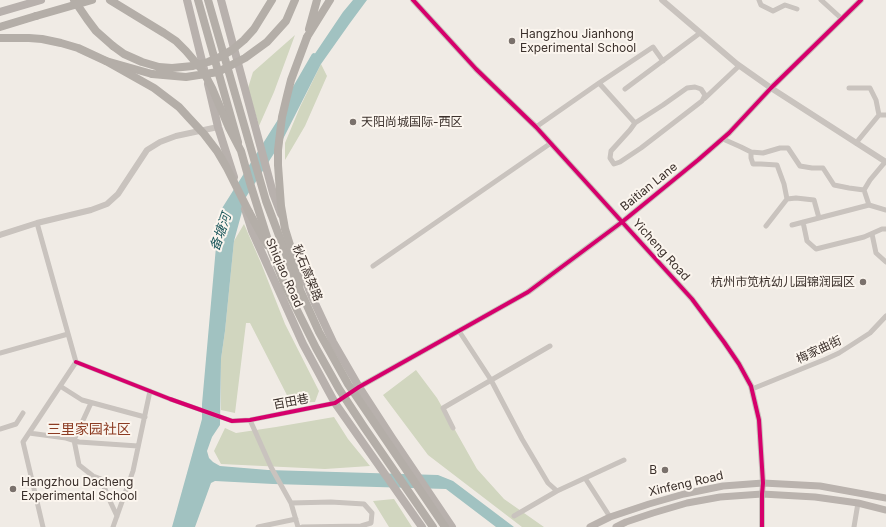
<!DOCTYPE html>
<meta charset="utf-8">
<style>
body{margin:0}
canvas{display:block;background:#f0ebe5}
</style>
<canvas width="886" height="527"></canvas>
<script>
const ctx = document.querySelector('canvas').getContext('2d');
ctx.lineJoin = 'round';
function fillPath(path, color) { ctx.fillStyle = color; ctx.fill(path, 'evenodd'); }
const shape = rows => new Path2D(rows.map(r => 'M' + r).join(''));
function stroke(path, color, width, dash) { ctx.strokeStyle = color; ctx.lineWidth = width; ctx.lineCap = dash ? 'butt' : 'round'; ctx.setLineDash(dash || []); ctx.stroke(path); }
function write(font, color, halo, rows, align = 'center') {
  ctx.font = font + ' Inter,"Noto Sans SC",sans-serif'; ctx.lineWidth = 4; ctx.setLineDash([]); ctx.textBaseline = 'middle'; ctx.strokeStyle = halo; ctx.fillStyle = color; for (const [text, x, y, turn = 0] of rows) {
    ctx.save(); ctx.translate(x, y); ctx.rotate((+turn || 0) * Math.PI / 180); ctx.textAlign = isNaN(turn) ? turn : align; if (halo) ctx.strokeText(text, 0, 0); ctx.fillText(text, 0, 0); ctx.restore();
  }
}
fillPath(shape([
 [295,35,274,92,259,126,248,88,253,72],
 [321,64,327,76,305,126,285,160,285,143,300,107],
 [244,224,261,263,285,324,319,391,315,402,291,403,250,323,246,323,235,413,221,410,221,359,225,331,234,241],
 [416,370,437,398,477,469,504,499,544,527,522,527,428,455,383,395],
 [334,417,348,439,370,466,325,469,221,464,214,451,225,428,236,433,276,427],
 [394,499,412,527,389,527,373,501]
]), '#d1d6bf');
fillPath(shape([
 [353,0,367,0,350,23,321,64,282,141,246,197,234,241,225,331,221,359,220,425,212,437,207,451,209,458,213,462,220,466,268,470,438,475,453,481,514,527,496,527,446,489,273,484,215,481,211,483,195,527,172,527,202,419,202,404,219,213,279,118,312,58,343,12]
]), '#a1c2c1');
stroke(shape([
 [288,101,314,56]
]), '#a1c2c1', 5.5);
stroke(shape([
 [759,0,761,5,773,11,785,5,797,9],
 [821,0,842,19],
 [599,83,653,47,663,61],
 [849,88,870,88,876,100,879,115,886,115],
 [625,89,700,33],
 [704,99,739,66],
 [536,127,599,83,635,123,663,105,687,88,695,87,701,89,705,95,702,101,641,148,620,162,614,164,610,158,611,151,630,130,635,123],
 [723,139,741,147,751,152,763,153,780,148,788,148,800,166,812,168,823,168,834,185,849,188,864,190,870,180,885,162],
 [856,143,879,115],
 [751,152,751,158,753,164,761,164,777,165,784,184,787,199,796,198,814,200,819,218],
 [864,190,869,205],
 [803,222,807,241,816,249,864,237,882,229,886,229],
 [37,223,76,362],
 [792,225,869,205,886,210],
 [766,226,787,199],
 [872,234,876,253,886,262],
 [373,266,551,143],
 [459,331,491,380,522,439,548,483,557,491],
 [0,353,68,334],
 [76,362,170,399,232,421,250,420,335,403,355,390],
 [60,386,82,400,145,417],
 [752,389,826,359,839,353,870,333,886,316],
 [91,403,74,440,79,465,93,476,101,479,109,499,117,516],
 [250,420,271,467,291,503,298,527],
 [453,428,443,408,550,346],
 [0,429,16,424,23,413],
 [29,433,66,438,79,442,138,446],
 [585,478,610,517],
 [291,503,331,502,364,504,372,513,371,523,361,526,302,527],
 [514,516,557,491,624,460],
 [43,527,23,442,76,362],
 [113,527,133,471,150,391],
 [258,527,296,519],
 [854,527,858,503]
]), '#c9c3be', 5);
stroke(shape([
 [413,0,476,69,536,127,692,299,724,342,739,364,751,386,759,420,763,483,762,494,762,527],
 [662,0,737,64,771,88,886,162],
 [0,235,37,223,91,210,107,204,118,194,147,150,160,142,176,136,218,127],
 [359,387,528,292,622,222,698,160,729,133,771,88,861,0]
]), '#c9c3be', 6);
stroke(shape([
 [590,527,610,517,649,504,684,494,723,486,763,483,820,486,886,498],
 [616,527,626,522,653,513,687,503,720,497,762,494,815,497,858,503,886,510]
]), '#bab3ae', 7);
stroke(shape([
 [187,0,204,69],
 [221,0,273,193,281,214],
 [0,12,41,0],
 [208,84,218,127,234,177],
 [245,209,252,231,303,344,335,403,422,527],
 [295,253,312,297,333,342,359,387,392,438,452,527]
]), '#b8b1ad', 8);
stroke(shape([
 [74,0,87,19,96,31,113,46],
 [198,0,238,142],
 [208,0,266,201,295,278],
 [0,27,36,16],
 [309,29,317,0],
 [307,37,330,0],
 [0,38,29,38,42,39,61,43,78,48,106,61,152,74],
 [249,212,267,245]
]), '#b4aea8', 8);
stroke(shape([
 [110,0,164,33,176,41,186,51,203,71,212,88,229,128,241,151,250,183,272,253,286,288,316,348,339,389,364,427,433,527],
 [36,16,92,0],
 [307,37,291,80,287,96,282,117,278,150,278,165,281,206,285,229,294,258,300,290,319,332,348,384,445,527],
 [113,46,124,54,142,62,159,67,172,68,193,66,208,62,220,57,232,50,244,40,254,29,272,0],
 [106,61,154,88,179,107,190,119,204,134,217,151,227,168,249,212],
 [152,74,186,77,218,72,245,58,267,42,286,21,295,0]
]), '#b4aea8', 8);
stroke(shape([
 [413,0,476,69,536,127,692,299,724,342,739,364,751,386,759,420,763,483,762,494,762,527],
 [76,362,170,399,232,421,250,420,335,403,359,387,528,292,622,222,698,160,729,133,771,88,861,0]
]), '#d6006c', 4);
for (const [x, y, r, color] of [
 [512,41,4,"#7a716c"],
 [353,122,4,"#7a716c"],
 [863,282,4,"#7a716c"],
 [665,470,4,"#7a716c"],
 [13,489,4,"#7a716c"]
]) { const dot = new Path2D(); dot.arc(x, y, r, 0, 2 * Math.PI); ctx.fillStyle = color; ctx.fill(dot); stroke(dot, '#fbf5ee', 1.5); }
write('12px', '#3b302b', '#fbf5ee', [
 ["Hangzhou Jianhong",520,34],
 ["Experimental School",520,48],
 ["天阳尚城国际-西区",361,122],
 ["杭州市笕杭幼儿园锦润园区",855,282,"right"],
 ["B",657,470,"right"],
 ["Hangzhou Dacheng",21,482],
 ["Experimental School",21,496]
], 'left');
write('12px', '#3b302b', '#fbf5ee', [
 ["Baitian Lane",649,187,-39],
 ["Yicheng Road",661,250,48],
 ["Shiqiao Road",284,273,66],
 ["秋石高架路",307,273,68],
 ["梅家曲街",819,350,-25],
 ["百田巷",291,402,-11],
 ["Xinfeng Road",686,484,-13]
]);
write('italic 13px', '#1f5a5e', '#fbf5ee', [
 ["备塘河",221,232,-71]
]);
write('14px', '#8c3b22', '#fbf5ee', [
 ["三里家园社区",89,430]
]);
</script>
